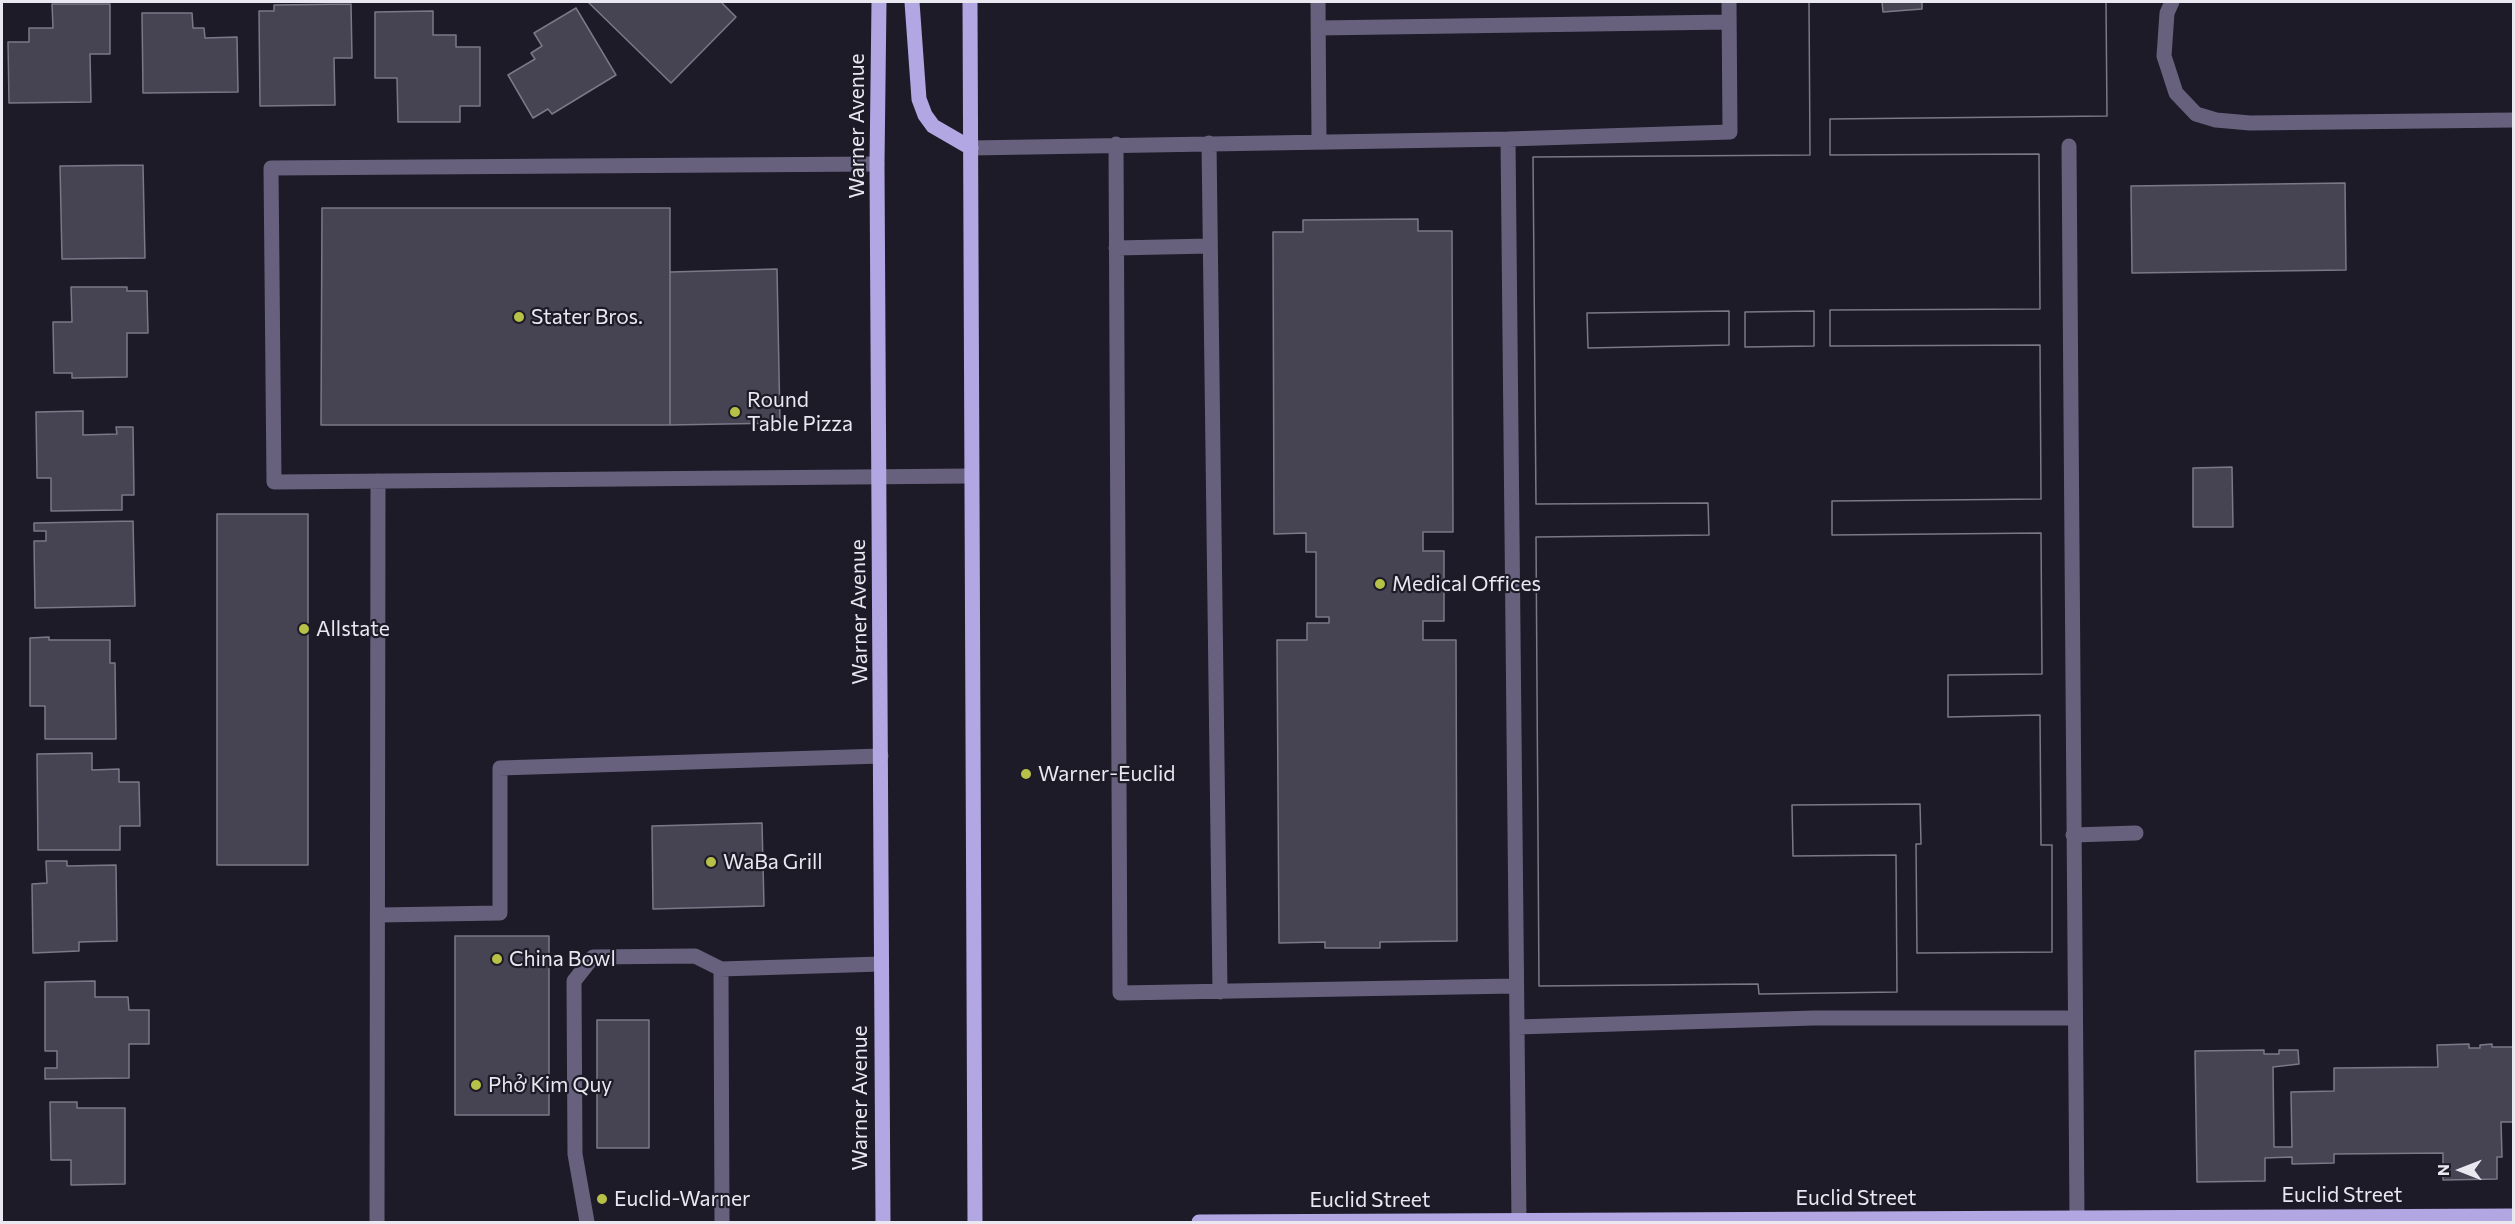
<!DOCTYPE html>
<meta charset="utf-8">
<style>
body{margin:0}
#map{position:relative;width:2515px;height:1224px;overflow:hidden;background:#1d1b27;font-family:Commissioner,sans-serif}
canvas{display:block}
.frame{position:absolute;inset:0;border:3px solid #e9e8f1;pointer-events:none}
.north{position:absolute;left:2431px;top:1140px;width:60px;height:60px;-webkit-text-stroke:4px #1d1b27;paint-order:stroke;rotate:270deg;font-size:16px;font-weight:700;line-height:24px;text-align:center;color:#e9e8f1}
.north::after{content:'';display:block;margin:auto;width:21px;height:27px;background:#e9e8f1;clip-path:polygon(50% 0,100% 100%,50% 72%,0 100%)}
</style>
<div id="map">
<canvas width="2515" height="1224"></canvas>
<div class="frame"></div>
<div class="north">N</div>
</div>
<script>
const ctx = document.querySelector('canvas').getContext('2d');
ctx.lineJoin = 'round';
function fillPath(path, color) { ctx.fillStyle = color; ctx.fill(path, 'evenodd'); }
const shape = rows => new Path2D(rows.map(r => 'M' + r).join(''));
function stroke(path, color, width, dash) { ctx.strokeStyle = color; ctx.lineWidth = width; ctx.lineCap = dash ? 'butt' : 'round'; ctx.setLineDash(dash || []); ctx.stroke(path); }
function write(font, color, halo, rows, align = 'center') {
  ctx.font = font + ' Commissioner,sans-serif'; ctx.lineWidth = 4.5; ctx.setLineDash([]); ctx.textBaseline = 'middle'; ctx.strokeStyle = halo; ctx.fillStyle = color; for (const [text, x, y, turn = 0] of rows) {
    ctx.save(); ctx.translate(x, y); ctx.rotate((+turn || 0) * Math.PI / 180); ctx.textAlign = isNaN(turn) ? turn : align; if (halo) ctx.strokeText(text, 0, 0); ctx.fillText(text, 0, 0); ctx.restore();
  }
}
const building = shape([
 [588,2,721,2,736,17,671,83,588,2],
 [1809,2,1882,2,1883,12,1922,9,1922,2,2106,2,2107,116,1830,119,1830,155,2039,154,2040,309,1830,310,1830,346,2040,345,2041,499,1832,501,1832,535,2041,533,2042,674,1948,675,1948,717,2040,715,2041,845,2052,845,2052,952,1917,953,1916,844,1921,844,1920,804,1792,805,1793,856,1896,855,1897,992,1759,994,1758,984,1539,986,1536,537,1709,535,1708,503,1536,504,1533,157,1810,155,1809,2],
 [1729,311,1729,345,1588,348,1587,313,1729,311],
 [1814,311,1814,346,1745,347,1745,312,1814,311],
 [1809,2,2106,2,2107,116,1830,119,1830,155,2039,154,2040,309,1830,310,1830,346,2040,345,2041,499,1832,501,1832,535,2041,533,2042,674,1948,675,1948,717,2040,715,2041,845,2052,845,2052,952,1917,953,1916,844,1921,844,1920,804,1792,805,1793,856,1896,855,1897,992,1759,994,1758,984,1539,986,1536,537,1709,535,1708,503,1536,504,1533,157,1810,155,1809,2],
 [1729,311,1729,345,1588,348,1587,313,1729,311],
 [1814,311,1814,346,1745,347,1745,312,1814,311],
 [52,4,110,4,110,54,90,54,91,102,9,103,8,42,29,42,29,28,53,28,52,4],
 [351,4,352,58,334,58,335,105,260,106,259,11,274,11,274,5,351,4],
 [576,8,616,75,552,114,548,109,533,118,508,75,535,59,531,53,542,46,534,33,576,8],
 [433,11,433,35,456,35,456,47,480,47,480,106,460,106,460,122,398,122,397,78,375,78,375,12,433,11],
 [142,13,192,13,193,28,204,28,205,38,237,37,238,92,143,93,142,13],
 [143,165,145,258,62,259,60,166,143,165],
 [2345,183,2346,270,2132,273,2131,186,2345,183],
 [322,208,670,208,670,425,321,425,322,208],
 [1418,219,1418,231,1452,231,1453,532,1423,532,1423,551,1444,551,1444,621,1423,621,1423,640,1456,640,1457,941,1380,942,1380,948,1325,948,1325,942,1279,943,1277,640,1307,640,1307,623,1329,623,1329,617,1316,617,1316,552,1306,552,1306,533,1274,534,1273,232,1303,232,1303,220,1418,219],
 [777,269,780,423,670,425,670,272,777,269],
 [71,287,127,287,127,291,147,291,148,333,127,333,127,377,72,378,72,373,54,373,53,322,72,322,71,287],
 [83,411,83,435,117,434,116,427,133,427,134,495,122,495,122,510,51,511,51,478,37,478,36,412,83,411],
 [2232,467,2233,527,2193,527,2193,468,2232,467],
 [217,514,308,514,308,865,217,865,217,514],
 [133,521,135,606,35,608,34,541,46,541,46,531,34,531,34,523,133,521],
 [49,637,49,640,110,640,110,663,115,663,116,739,45,739,45,706,30,706,30,638,49,637],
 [92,753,92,770,119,769,119,782,139,782,140,826,120,826,120,850,38,850,37,754,92,753],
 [762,823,764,906,653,909,652,826,762,823],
 [46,861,67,861,67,866,116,865,117,941,79,942,79,951,33,953,32,884,47,883,46,861],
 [455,936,549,936,549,1115,455,1115,455,936],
 [95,981,95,997,128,997,129,1010,149,1010,149,1044,129,1044,129,1078,45,1079,45,1068,57,1068,57,1051,45,1051,45,982,95,981],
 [597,1020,649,1020,649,1148,597,1148,597,1020],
 [2469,1044,2469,1048,2480,1048,2480,1045,2492,1044,2492,1047,2513,1047,2514,1044,2514,1129,2513,1122,2501,1122,2502,1157,2497,1157,2497,1179,2443,1180,2443,1153,2334,1154,2334,1163,2292,1164,2292,1157,2265,1158,2265,1181,2197,1182,2195,1051,2264,1050,2264,1054,2279,1054,2279,1050,2298,1050,2299,1064,2273,1067,2274,1147,2292,1147,2291,1092,2334,1091,2334,1068,2438,1067,2437,1045,2469,1044],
 [50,1102,77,1102,77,1108,125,1108,125,1184,71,1185,71,1160,51,1160,50,1102]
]);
fillPath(building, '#464452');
stroke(building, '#7b7888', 1.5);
stroke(shape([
 [1318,2,1319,141],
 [2172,2,2167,13,2164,56,2176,93,2196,114,2216,120,2250,123,2514,120],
 [1318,28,1729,22],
 [1508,139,1730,132,1729,2],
 [1209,143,1220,992],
 [1116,144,1120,993,1515,986],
 [2069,146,2077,1217],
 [971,148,1508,139,1519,1222],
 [877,164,271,168,274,482,970,476],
 [1116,248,1210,246],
 [2073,835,2136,833],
 [379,915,500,913,500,768,881,756],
 [1517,1027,1814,1018,2074,1018],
 [377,1222,378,481],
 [587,1222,575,1154,574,981,593,957,695,956,721,969],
 [722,1222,721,969,881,964]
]), '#67617e', 15);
stroke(shape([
 [879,2,877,164,883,1222],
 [912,2,919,99,925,115,933,126,971,148],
 [970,2,975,1222],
 [1199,1222,2514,1216]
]), '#b2a6e3', 15);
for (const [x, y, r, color] of [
 [519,317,6,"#b8c147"],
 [735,412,6,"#b8c147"],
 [1380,584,6,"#b8c147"],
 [304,629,6,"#b8c147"],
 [1026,774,6,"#b8c147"],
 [711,862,6,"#b8c147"],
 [497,959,6,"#b8c147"],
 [476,1085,6,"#b8c147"],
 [602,1199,6,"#b8c147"]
]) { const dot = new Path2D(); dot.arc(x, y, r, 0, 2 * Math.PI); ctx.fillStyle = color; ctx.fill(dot); stroke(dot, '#1d1b27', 2); }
write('21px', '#e9e8f1', '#1d1b27', [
 ["Warner Avenue",857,126,-90],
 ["Warner Avenue",859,612,-91],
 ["Warner Avenue",860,1098,-90],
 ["Euclid Street",2342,1195],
 ["Euclid Street",1856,1198],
 ["Euclid Street",1370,1200]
]);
write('21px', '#e9e8f1', '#1d1b27', [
 ["Stater Bros.",531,317],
 ["Round",747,400],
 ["Table Pizza",747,424],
 ["Medical Offices",1392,584],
 ["Allstate",316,629],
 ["Warner-Euclid",1038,774],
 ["WaBa Grill",723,862],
 ["China Bowl",509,959],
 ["Phở Kim Quy",488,1085],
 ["Euclid-Warner",614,1199]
], 'left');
</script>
